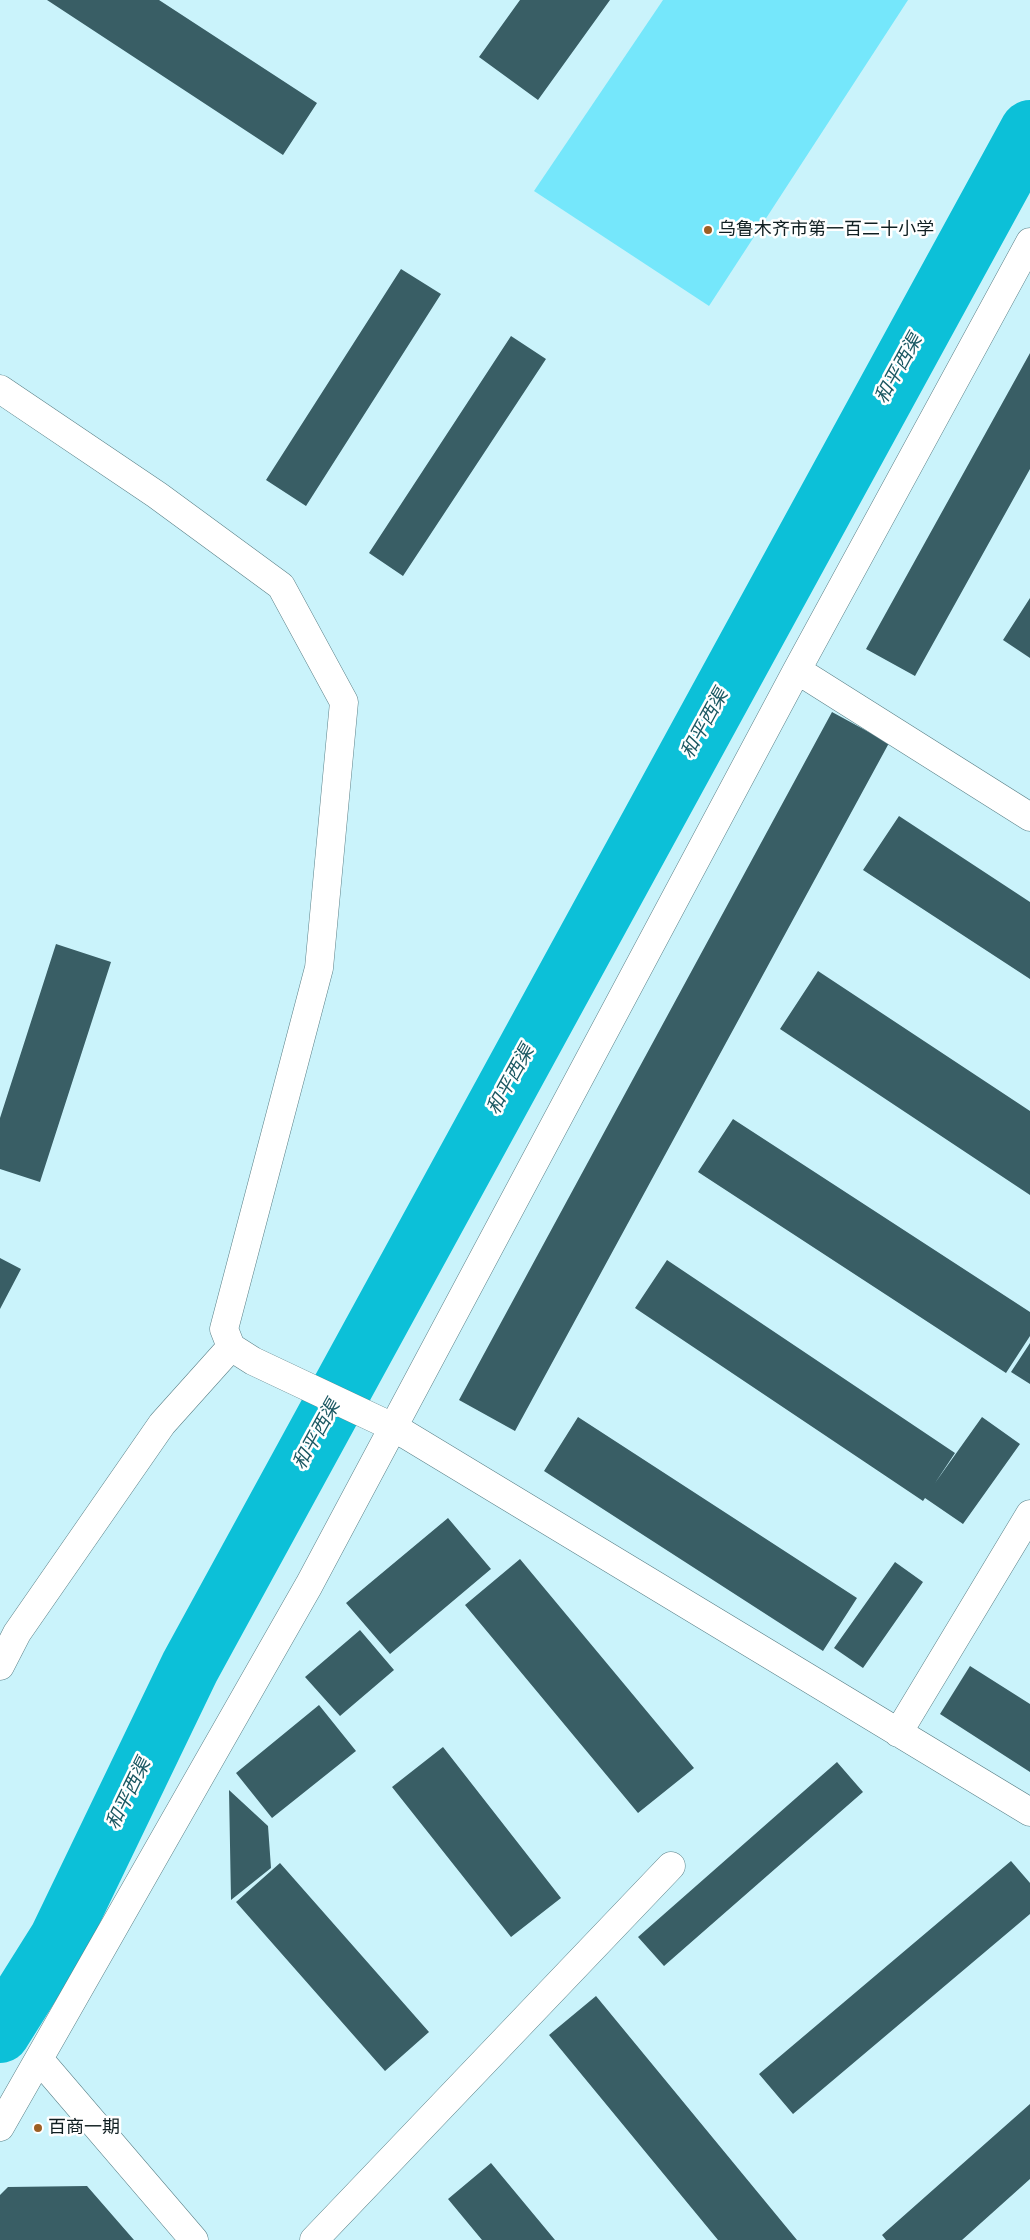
<!DOCTYPE html>
<meta charset="utf-8">
<style>
body{margin:0}
canvas{display:block;background:#caf3fb}
</style>
<canvas width="1030" height="2240"></canvas>
<script>
const ctx = document.querySelector('canvas').getContext('2d');
ctx.lineJoin = 'round';
function fillPath(path, color) { ctx.fillStyle = color; ctx.fill(path, 'evenodd'); }
const shape = rows => new Path2D(rows.map(r => 'M' + r).join(''));
function stroke(path, color, width, dash) { ctx.strokeStyle = color; ctx.lineWidth = width; ctx.lineCap = dash ? 'butt' : 'round'; ctx.setLineDash(dash || []); ctx.stroke(path); }
function write(font, color, halo, rows, align = 'center') {
  ctx.font = font + ' "Fira Sans","Noto Sans SC",sans-serif'; ctx.lineWidth = 5; ctx.setLineDash([]); ctx.textBaseline = 'middle'; ctx.strokeStyle = halo; ctx.fillStyle = color; for (const [text, x, y, turn = 0] of rows) {
    ctx.save(); ctx.translate(x, y); ctx.rotate((+turn || 0) * Math.PI / 180); ctx.textAlign = isNaN(turn) ? turn : align; if (halo) ctx.strokeText(text, 0, 0); ctx.fillText(text, 0, 0); ctx.restore();
  }
}
fillPath(shape([
 [663,0,908,0,709,306,534,191]
]), '#75e7fb');
stroke(shape([
 [0,2033,59,1939,190,1667,1030,130]
]), '#0cc0d8', 60);
fillPath(shape([
 [47,0,159,0,317,103,283,155],
 [520,0,610,0,538,100,479,57],
 [401,269,441,294,306,506,266,480],
 [511,336,546,359,403,576,369,553],
 [1030,353,1030,469,915,676,866,649],
 [1030,598,1030,658,1003,640],
 [832,712,889,743,515,1431,459,1400],
 [899,816,1030,902,1030,979,863,870],
 [56,944,111,962,40,1182,0,1169,0,1118],
 [818,971,1030,1111,1030,1195,780,1029],
 [733,1119,1030,1312,1030,1336,1006,1373,698,1172],
 [0,1258,21,1269,0,1309],
 [667,1260,955,1453,935,1483,982,1417,1020,1444,963,1524,925,1498,923,1501,635,1308],
 [1030,1343,1030,1384,1011,1372],
 [578,1417,857,1598,823,1651,544,1471],
 [448,1518,491,1569,390,1654,346,1603],
 [520,1559,694,1768,638,1813,465,1605],
 [895,1562,923,1582,863,1668,834,1648],
 [360,1630,394,1670,340,1716,305,1677],
 [970,1666,1030,1704,1030,1772,940,1714],
 [319,1705,356,1751,272,1818,236,1773],
 [443,1747,561,1898,511,1937,392,1787],
 [837,1762,863,1792,664,1966,638,1937],
 [229,1790,268,1826,271,1868,231,1900],
 [1011,1861,1030,1883,1030,1914,793,2114,759,2074],
 [280,1863,429,2032,385,2071,236,1902],
 [596,1996,797,2240,718,2240,549,2035],
 [1030,2104,1030,2179,962,2240,886,2240,882,2235],
 [491,2163,555,2240,482,2240,448,2199],
 [87,2186,134,2240,0,2240,0,2195,8,2187]
]), '#395e65');
const minor = shape([
 [0,389,157,495,281,586,344,702,319,968,224,1329,231,1347,253,1361,395,1428,1030,1812],
 [797,670,1030,817],
 [0,1666,17,1633,162,1424,231,1347],
 [898,1733,1030,1514],
 [39,2059,194,2240],
 [0,2127,309,1585,797,670,1030,242],
 [314,2240,671,1866]
]);
stroke(minor, '#5b8188', 29);
stroke(minor, '#fff', 28);
for (const [x, y, r, color] of [
 [708,230,5,"#9d5f24"],
 [38,2128,5,"#9d5f24"]
]) { const dot = new Path2D(); dot.arc(x, y, r, 0, 2 * Math.PI); ctx.fillStyle = color; ctx.fill(dot); stroke(dot, '#fff', 2); }
write('18px', '#101f22', '#fff', [
 ["乌鲁木齐市第一百二十小学",718,230],
 ["百商一期",48,2128]
], 'left');
write('italic 19px', '#1b5862', '#fff', [
 ["和平西渠",899,369,-61],
 ["和平西渠",705,724,-61],
 ["和平西渠",511,1080,-61],
 ["和平西渠",317,1435,-61],
 ["和平西渠",129,1794,-64]
]);
</script>
